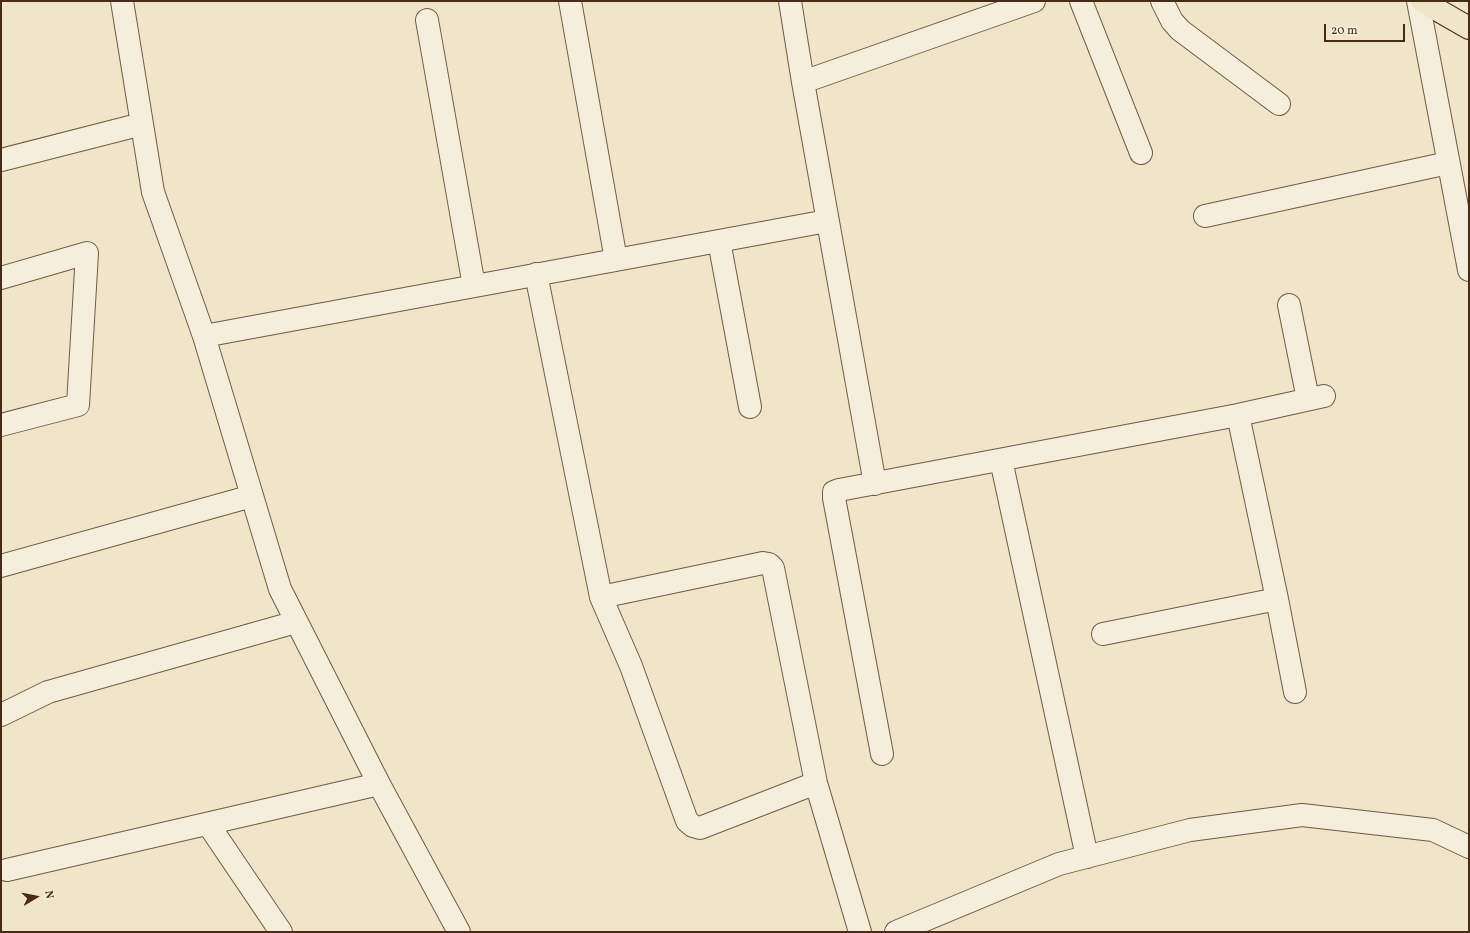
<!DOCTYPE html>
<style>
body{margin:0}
#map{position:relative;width:1470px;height:933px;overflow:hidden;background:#f0e5c9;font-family:Vollkorn,serif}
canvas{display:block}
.frame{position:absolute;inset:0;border:2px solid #482b15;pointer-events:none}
.north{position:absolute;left:16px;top:877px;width:40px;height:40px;-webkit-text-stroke:3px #f5eedc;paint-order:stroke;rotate:80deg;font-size:11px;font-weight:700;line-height:16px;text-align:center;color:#482b15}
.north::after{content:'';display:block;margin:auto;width:14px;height:18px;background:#482b15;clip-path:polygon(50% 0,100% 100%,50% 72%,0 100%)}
.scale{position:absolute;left:1324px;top:24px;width:81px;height:18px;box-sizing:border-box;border:2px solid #482b15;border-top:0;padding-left:5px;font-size:12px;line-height:14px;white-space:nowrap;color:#482b15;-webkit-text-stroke:3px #f5eedc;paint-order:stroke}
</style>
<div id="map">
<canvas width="1470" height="933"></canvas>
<div class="frame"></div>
<div class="north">N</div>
<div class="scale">20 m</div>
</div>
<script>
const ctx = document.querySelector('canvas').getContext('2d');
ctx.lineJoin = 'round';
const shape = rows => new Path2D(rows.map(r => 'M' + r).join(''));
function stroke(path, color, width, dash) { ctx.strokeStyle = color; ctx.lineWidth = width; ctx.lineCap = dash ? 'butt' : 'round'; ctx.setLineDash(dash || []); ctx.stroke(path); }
const minor = shape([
 [122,1,153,192,204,336,827,221],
 [570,1,616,260],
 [790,1,803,82,875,484],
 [1081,1,1141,153],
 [1162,1,1172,21,1180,30,1279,104],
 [1418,1,1469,270],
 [427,20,474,286],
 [803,82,1034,1],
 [1,160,142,124],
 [1205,216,1448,163],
 [719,241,750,407],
 [536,274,601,597,631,666,687,821,693,826,700,828,816,783],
 [1,278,87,253,78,405,1,425],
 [1289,305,1308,399],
 [1238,415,1277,599,1295,692],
 [1001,460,1087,857],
 [1,566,252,496],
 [601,597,763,563,769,564,773,568,816,783,860,932],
 [1103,634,1277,599],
 [1,715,48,692,296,622],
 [882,754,834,498,834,492,839,490,1238,415,1324,396],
 [379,784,459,932],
 [208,824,281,932],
 [7,870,379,784,280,589,204,336],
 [896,932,1059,864,1190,830,1302,815,1433,830,1469,847]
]);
const primary = shape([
 [1422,1,1469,28]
]);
stroke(minor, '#725a42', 24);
stroke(primary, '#482b15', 24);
stroke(minor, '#f5eedc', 22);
stroke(primary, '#f0e5c9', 22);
</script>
